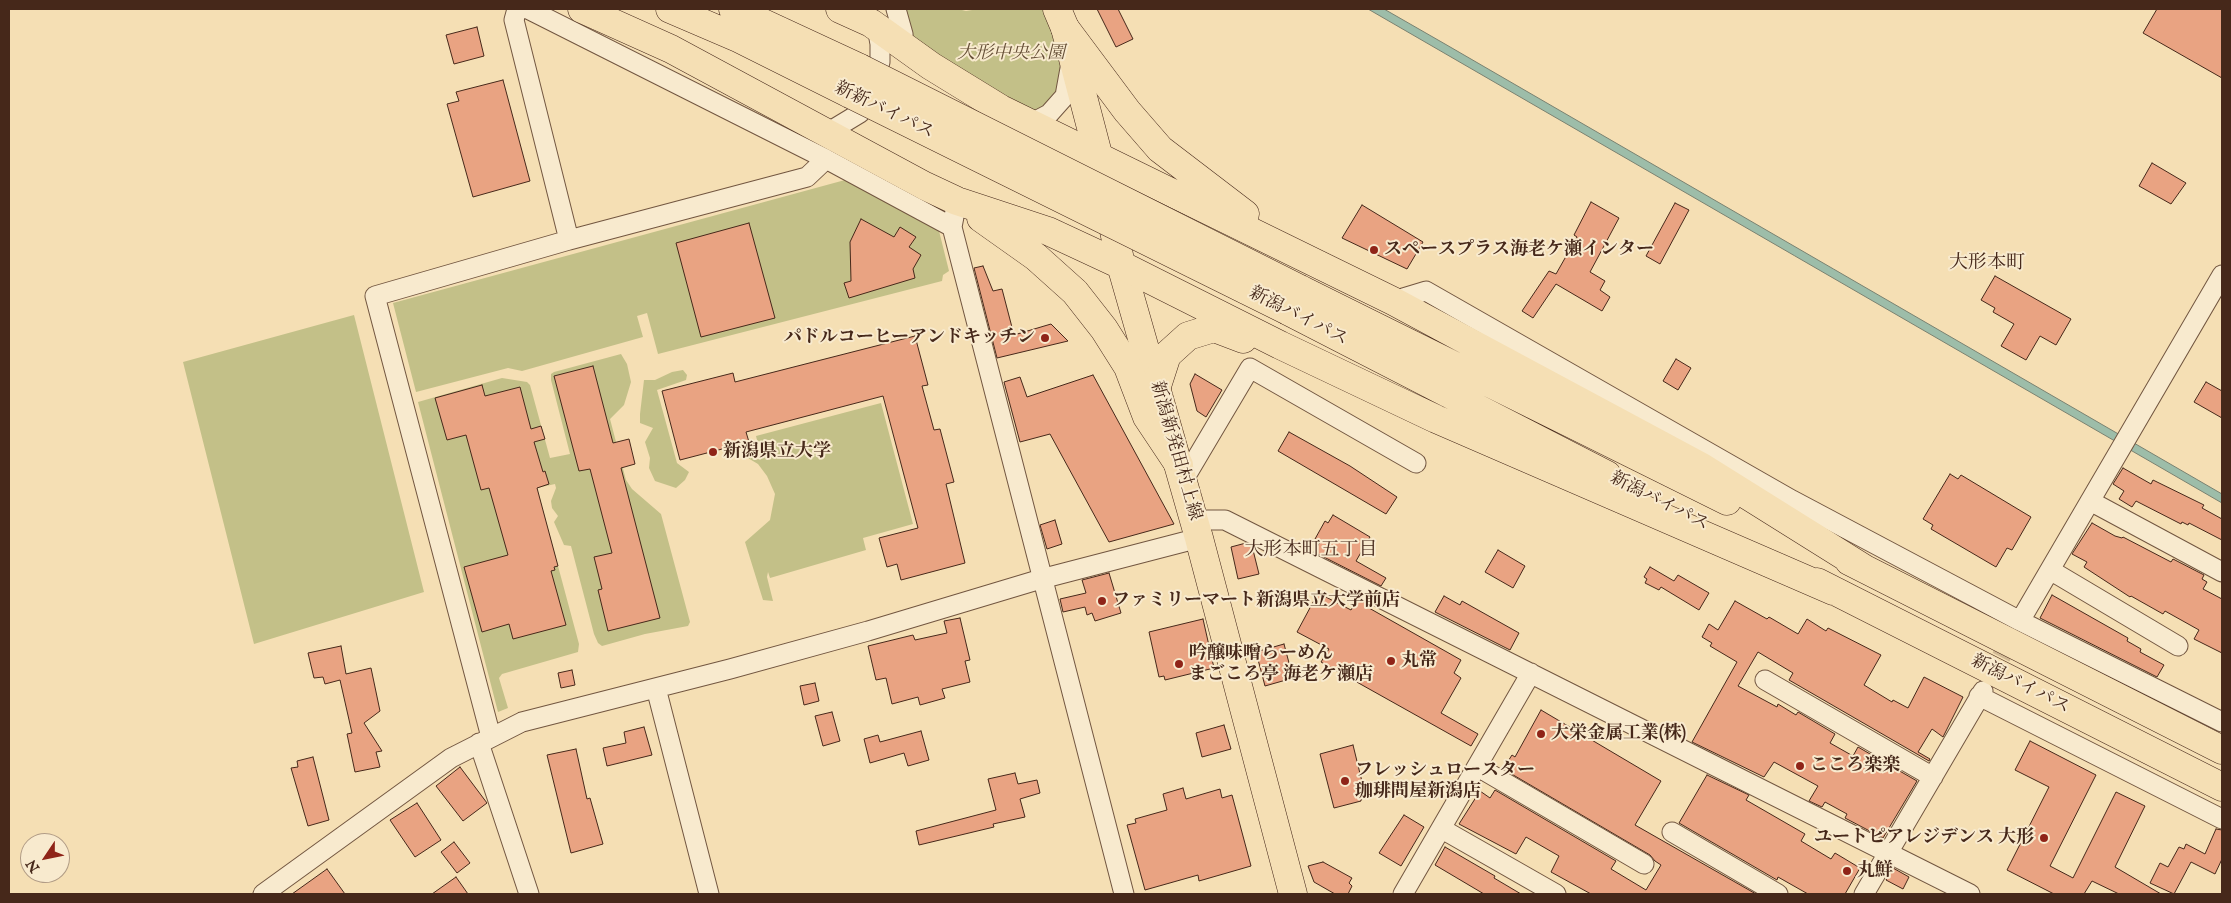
<!DOCTYPE html>
<meta charset="utf-8">
<style>
body{margin:0}
#map{position:relative;width:2231px;height:903px;overflow:hidden;background:#f5dfb4;font-family:"IM FELL English",serif}
canvas{display:block}
.frame{position:absolute;inset:0;border:10px solid #46281a;pointer-events:none}
.north{position:absolute;left:20px;top:833px;width:50px;height:50px;box-sizing:border-box;background:#f8eace;border:1px solid #b19c86;border-radius:50%;rotate:236deg;font-size:14px;font-weight:700;line-height:20px;text-align:center;color:#46281a}
.north::after{content:'';display:block;margin:auto;width:18px;height:22px;background:#8f2418;clip-path:polygon(50% 0,100% 100%,50% 72%,0 100%)}
</style>
<div id="map">
<canvas width="2231" height="903"></canvas>
<div class="frame"></div>
<div class="north">N</div>
</div>
<script>
const ctx = document.querySelector('canvas').getContext('2d');
ctx.lineJoin = 'round';
function fillPath(path, color) { ctx.fillStyle = color; ctx.fill(path, 'evenodd'); }
const shape = rows => new Path2D(rows.map(r => 'M' + r).join(''));
function stroke(path, color, width, dash) { ctx.strokeStyle = color; ctx.lineWidth = width; ctx.lineCap = dash ? 'butt' : 'round'; ctx.setLineDash(dash || []); ctx.stroke(path); }
function write(font, color, halo, rows, align = 'center') {
  ctx.font = font + ' "IM FELL English","Noto Serif JP",serif'; ctx.lineWidth = 4; ctx.setLineDash([]); ctx.textBaseline = 'middle'; ctx.strokeStyle = halo; ctx.fillStyle = color; for (const [text, x, y, turn = 0] of rows) {
    ctx.save(); ctx.translate(x, y); ctx.rotate((+turn || 0) * Math.PI / 180); ctx.textAlign = isNaN(turn) ? turn : align; if (halo) ctx.strokeText(text, 0, 0); ctx.fillText(text, 0, 0); ctx.restore();
  }
}
fillPath(shape([
 [906,9,958,9,966,11,978,9,1045,9,1062,67,1057,95,1046,105,1035,110,1020,109,914,43],
 [845,180,938,227,949,271,943,275,942,281,658,354,647,313,637,316,643,337,522,371,508,368,416,392,393,303],
 [354,315,424,592,254,644,183,362],
 [621,354,627,364,631,382,624,405,610,419,626,480,632,489,661,514,690,622,688,626,645,634,602,646,598,643,594,634,571,546,564,545,554,522,558,516,552,508,551,501,556,488,555,484,537,488,579,644,578,652,502,674,499,678,508,708,498,712,418,402,502,378,527,382,530,385,550,458,570,454,551,380,551,374,554,372],
 [683,370,687,375,686,380,657,390,677,463,689,472,685,480,676,488,655,481,649,468,650,458,645,442,653,428,640,423,640,414,644,380,655,380,672,372],
 [881,403,913,524,863,538,866,550,770,578,768,572,767,577,773,601,763,600,745,542,770,520,775,494,767,476,758,464,741,454,759,448,756,436]
]), '#c3c088');
const water = shape([
 [1368,9,1384,9,1445,44,2222,494,2222,503,1368,9]
]);
fillPath(water, '#9dbda9');
stroke(water, '#7a8170', 1);
const building = shape([
 [1097,9,1118,9,1133,39,1116,47,1097,9],
 [2157,9,2222,9,2222,78,2143,33,2157,9],
 [477,27,484,56,454,64,446,35,477,27],
 [503,80,530,181,473,197,447,104,459,101,456,92,503,80],
 [2152,163,2186,183,2171,204,2139,186,2152,163],
 [1591,202,1619,218,1590,272,1605,281,1600,290,1610,297,1602,311,1556,284,1533,318,1522,311,1549,271,1556,274,1577,237,1574,235,1591,202],
 [1675,203,1689,210,1660,264,1646,256,1675,203],
 [1362,205,1423,242,1407,269,1342,238,1362,205],
 [861,219,894,237,900,227,916,237,909,247,921,255,913,269,915,278,849,298,844,283,851,281,850,242,861,219],
 [749,223,775,318,701,337,676,243,749,223],
 [983,266,993,291,1002,289,1014,335,1051,324,1068,341,997,358,974,268,983,266],
 [1995,276,2071,319,2056,345,2040,336,2026,360,2001,346,2014,324,1993,312,1995,308,1981,300,1995,276],
 [915,336,928,385,922,386,934,430,940,429,954,482,946,484,965,563,901,580,897,564,887,567,879,538,918,528,883,396,746,432,749,442,680,460,662,391,733,373,735,382,915,336],
 [1676,359,1691,368,1678,390,1663,381,1676,359],
 [593,366,613,443,629,439,635,464,621,468,660,618,608,631,598,590,602,589,594,557,612,553,590,469,579,471,554,376,593,366],
 [1195,374,1222,390,1206,417,1197,411,1190,384,1195,374],
 [1093,375,1174,524,1109,542,1050,434,1020,442,1004,382,1020,377,1027,397,1093,375],
 [2206,382,2222,391,2222,418,2194,402,2206,382],
 [482,385,485,396,520,387,531,429,541,426,545,439,534,442,543,472,545,471,549,484,537,488,558,566,554,567,555,570,551,571,566,625,513,639,509,624,482,632,464,567,508,555,489,488,481,490,466,435,447,440,435,398,482,385],
 [1289,432,1350,466,1397,497,1386,514,1278,451,1289,432],
 [2123,468,2151,484,2153,480,2204,505,2202,508,2222,519,2222,540,2189,523,2188,525,2182,522,2181,524,2136,501,2132,507,2119,499,2124,491,2113,484,2123,468],
 [1950,474,1958,479,1961,475,2031,517,2012,550,2007,548,1996,567,1931,529,1933,525,1923,519,1950,474],
 [1333,515,1370,537,1356,561,1386,578,1381,586,1314,552,1320,542,1315,539,1325,521,1328,523,1333,515],
 [1055,520,1062,544,1047,549,1040,525,1055,520],
 [2092,523,2115,536,2122,538,2123,537,2171,562,2173,559,2204,575,2202,579,2207,582,2203,589,2222,599,2222,653,2194,639,2199,630,2165,611,2163,614,2131,596,2130,597,2084,567,2087,562,2072,554,2092,523],
 [1246,543,1252,546,1259,574,1238,579,1231,547,1246,543],
 [1498,550,1525,566,1513,588,1485,572,1498,550],
 [1650,567,1674,581,1678,575,1709,593,1699,610,1661,587,1659,590,1645,583,1647,579,1644,577,1650,567],
 [1109,573,1121,613,1095,621,1092,613,1087,615,1085,607,1063,612,1060,599,1086,593,1082,580,1109,573],
 [1318,593,1351,610,1358,599,1370,605,1369,608,1461,660,1454,673,1461,678,1441,713,1478,734,1471,746,1321,662,1329,649,1297,632,1318,593],
 [2052,595,2128,638,2127,641,2141,649,2140,652,2164,665,2157,677,2040,618,2052,595],
 [1444,596,1460,605,1462,601,1519,633,1510,650,1435,612,1444,596],
 [1735,601,1767,619,1769,617,1798,634,1807,619,1826,631,1828,628,1881,655,1864,685,1892,702,1893,700,1908,708,1924,677,1963,697,1943,737,1932,729,1918,752,1930,759,1929,761,1789,680,1793,673,1758,652,1738,686,1777,707,1778,704,1796,715,1798,712,1835,734,1830,743,1853,756,1858,747,1917,781,1883,838,1845,818,1847,814,1825,802,1822,807,1809,801,1818,786,1774,762,1764,777,1692,742,1737,662,1710,646,1712,643,1702,637,1709,624,1718,630,1735,601],
 [960,618,970,660,965,661,970,682,942,689,945,698,920,705,918,697,892,704,886,678,876,680,868,646,913,635,915,640,947,633,944,621,960,618],
 [1203,619,1214,668,1165,680,1164,676,1159,677,1149,632,1203,619],
 [1284,644,1293,678,1265,686,1256,652,1284,644],
 [341,646,346,674,371,668,380,711,364,723,382,751,376,752,380,767,355,772,347,734,352,733,340,680,325,684,323,677,314,678,308,653,341,646],
 [572,670,575,685,561,688,558,673,572,670],
 [815,683,819,701,804,705,800,686,815,683],
 [1541,710,1661,781,1635,825,1756,894,1591,894,1551,872,1559,856,1526,837,1516,854,1459,824,1480,791,1490,798,1495,790,1616,861,1611,869,1646,890,1661,865,1655,861,1650,855,1503,769,1512,755,1515,757,1541,710],
 [832,712,840,741,823,746,815,716,832,712],
 [1224,725,1231,749,1202,757,1196,733,1224,725],
 [644,727,652,755,607,766,603,748,626,743,624,732,644,727],
 [921,731,929,760,908,766,904,753,870,763,864,739,878,735,880,742,921,731],
 [2030,741,2096,775,2050,866,2073,878,2116,792,2145,806,2115,867,2161,894,2119,894,2092,881,2084,894,2054,894,2007,870,2049,787,2015,770,2030,741],
 [1353,745,1366,798,1361,799,1361,801,1334,808,1320,754,1353,745],
 [576,749,587,799,590,798,603,844,571,853,547,755,576,749],
 [313,757,329,820,308,826,291,768,298,767,297,761,313,757],
 [460,767,487,803,463,821,436,786,460,767],
 [1015,773,1018,784,1037,780,1040,793,1020,799,1025,817,993,824,994,827,919,845,916,831,996,810,988,779,1015,773],
 [1707,775,1749,795,1746,800,1805,834,1801,841,1831,859,1835,853,1860,868,1845,894,1808,894,1778,877,1777,880,1679,823,1707,775],
 [1183,788,1186,799,1220,789,1222,798,1232,795,1251,866,1199,881,1198,875,1145,890,1127,825,1136,823,1135,819,1167,810,1163,794,1183,788],
 [417,803,441,840,415,857,390,820,417,803],
 [1404,815,1424,827,1401,866,1379,853,1404,815],
 [2216,829,2222,830,2222,859,2215,874,2191,862,2174,894,2150,883,2160,863,2168,867,2179,847,2184,849,2186,844,2205,854,2216,829],
 [454,842,470,863,457,873,441,852,454,842],
 [1445,847,1495,876,1494,878,1521,894,1484,894,1435,865,1445,847],
 [1323,862,1352,878,1349,883,1352,886,1348,894,1335,894,1314,882,1308,866,1323,862],
 [1893,868,1909,877,1903,889,1886,880,1893,868],
 [327,869,345,894,292,894,327,869],
 [456,877,468,894,432,894,456,877]
]);
fillPath(building, '#e9a382');
stroke(building, '#46281a', 1);
stroke(shape([
 [1988,682,2020,621]
]), '#d2ba95', 19, [19, 9]);
const minor = shape([
 [517,9,514,20,569,240],
 [528,9,826,159,952,227],
 [895,40,903,34,896,9],
 [1030,124,1049,114,1065,96,1071,63],
 [827,133,860,113,880,62,880,44,877,27],
 [957,201,952,227,962,266,1124,894],
 [1393,301,1426,291,1792,500,2020,621,2222,722],
 [1183,481,1250,368,1416,463],
 [2090,501,2222,572],
 [1194,520,1225,520,1970,894],
 [2050,570,2178,646],
 [2020,621,2222,275],
 [1765,680,1933,777],
 [656,688,709,894],
 [1979,696,2222,819],
 [491,737,375,296,569,240,807,177,826,159],
 [479,743,529,894],
 [1478,767,1644,864],
 [1442,829,1556,894],
 [1672,832,1778,894],
 [263,894,451,758,522,722,730,669,868,631,1041,579,1199,538],
 [1403,894,1531,673],
 [1864,894,1983,691]
]);
const primary = shape([
 [1057,9,1065,28,1099,158,1121,265,1199,538,1293,894]
]);
const trunk = shape([
 [582,9,671,49,925,186,957,201,1048,231,1121,265,1280,345,1436,419,1833,591],
 [670,9,740,39,850,94],
 [733,9,860,68],
 [840,9,871,23,931,66,1001,109,1393,301,1702,467,1865,569],
 [1065,28,1127,111,1160,149,1245,214],
 [981,218,1036,257,1075,292,1104,329,1128,367,1147,417,1179,465],
 [1300,289,1727,501],
 [1288,311,1607,475],
 [1157,386,1167,355,1188,336,1214,328,1243,339],
 [1849,561,2222,750],
 [1817,582,2222,787]
]);
stroke(minor, '#725640', 21);
stroke(primary, '#46281a', 29);
stroke(trunk, '#46281a', 29);
stroke(minor, '#f8eace', 19);
stroke(primary, '#f5dfb4', 28);
stroke(trunk, '#f5dfb4', 28);
const trunkBridge = shape([
 [860,68,1300,289],
 [850,94,1288,311]
]);
stroke(trunkBridge, '#46281a', 29, []);
stroke(trunkBridge, '#f5dfb4', 28);
for (const [x, y, r, color] of [
 [1374,250,5,"#8f2418"],
 [1045,338,5,"#8f2418"],
 [713,452,5,"#8f2418"],
 [1102,601,5,"#8f2418"],
 [1391,661,5,"#8f2418"],
 [1179,664,5,"#8f2418"],
 [1541,734,5,"#8f2418"],
 [1800,766,5,"#8f2418"],
 [1345,781,5,"#8f2418"],
 [2044,838,5,"#8f2418"],
 [1847,871,5,"#8f2418"]
]) { const dot = new Path2D(); dot.arc(x, y, r, 0, 2 * Math.PI); ctx.fillStyle = color; ctx.fill(dot); stroke(dot, '#f8eace', 2); }
write('italic 18px', '#654e36', '#f8eace', [
 ["大形中央公園",1011,54]
]);
write('18px', '#46281a', '#f8eace', [
 ["新新バイパス",884,111,26],
 ["新潟バイパス",1298,317,27],
 ["新潟新発田村上線",1175,451,74],
 ["新潟バイパス",1659,502,27],
 ["新潟バイパス",2020,685,27]
]);
write('bold 18px', '#46281a', '#f8eace', [
 ["スペースプラス海老ケ瀬インター",1384,250],
 ["パドルコーヒーアンドキッチン",1035,338,"right"],
 ["新潟県立大学",723,452],
 ["ファミリーマート新潟県立大学前店",1112,601],
 ["吟醸味噌らーめん",1189,654],
 ["まごころ亭 海老ケ瀬店",1189,675],
 ["丸常",1401,661],
 ["大栄金属工業(株)",1551,734],
 ["こころ楽楽",1810,766],
 ["フレッシュロースター",1355,771],
 ["珈琲問屋新潟店",1355,792],
 ["ユートピアレジデンス 大形",2034,838,"right"],
 ["丸鮮",1857,871]
], 'left');
write('19px', '#46281a', '#f8eace', [
 ["大形本町",1987,264],
 ["大形本町五丁目",1311,551]
]);
</script>
